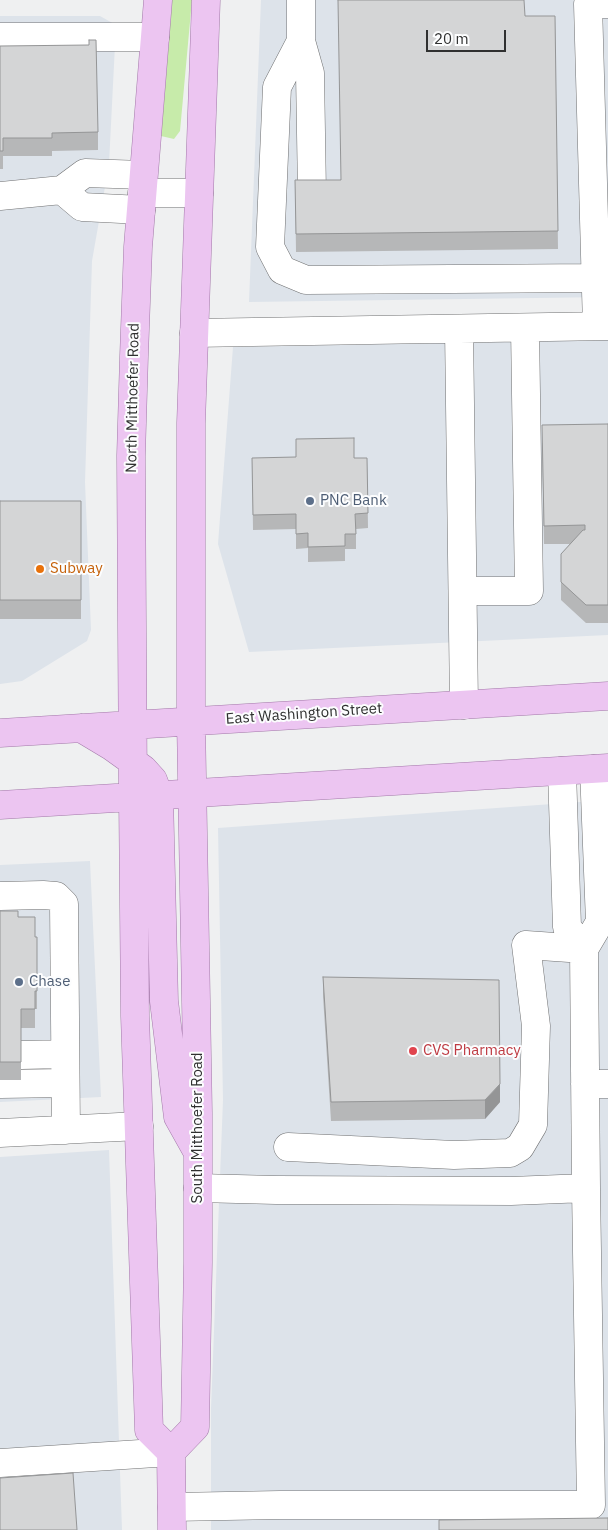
<!DOCTYPE html>
<style>
body{margin:0}
#map{position:relative;width:608px;height:1530px;overflow:hidden;background:#eff0f1;font-family:"IBM Plex Sans",sans-serif}
canvas{display:block}
.scale{position:absolute;left:426px;top:30px;width:80px;height:22px;box-sizing:border-box;border:2px solid #2f3030;border-top:0;padding-left:6px;font-size:15px;line-height:18px;white-space:nowrap;color:#2f3030;-webkit-text-stroke:4px #fcfdfe;paint-order:stroke}
</style>
<div id="map">
<canvas width="608" height="1530"></canvas>
<div class="scale">20 m</div>
</div>
<script>
const ctx = document.querySelector('canvas').getContext('2d');
ctx.lineJoin = 'round';
function fillPath(path, color) { ctx.fillStyle = color; ctx.fill(path, 'evenodd'); }
const shape = rows => new Path2D(rows.map(r => 'M' + r).join(''));
function stroke(path, color, width, dash) { ctx.strokeStyle = color; ctx.lineWidth = width; ctx.lineCap = dash ? 'butt' : 'round'; ctx.setLineDash(dash || []); ctx.stroke(path); }
function write(font, color, halo, rows, align = 'center') {
  ctx.font = font + ' "IBM Plex Sans",sans-serif'; ctx.lineWidth = 4; ctx.setLineDash([]); ctx.textBaseline = 'middle'; ctx.strokeStyle = halo; ctx.fillStyle = color; for (const [text, x, y, turn = 0] of rows) {
    ctx.save(); ctx.translate(x, y); ctx.rotate((+turn || 0) * Math.PI / 180); ctx.textAlign = isNaN(turn) ? turn : align; if (halo) ctx.strokeText(text, 0, 0); ctx.fillText(text, 0, 0); ctx.restore();
  }
}
fillPath(shape([
 [261,0,608,0,608,297,249,302],
 [0,16,100,16,116,25,109,164,92,261,85,482,91,630,87,641,22,681,0,684],
 [608,340,608,635,249,652,218,544,233,347],
 [608,800,608,1530,211,1530,211,1408,223,1100,218,828],
 [90,861,101,1097,0,1102,0,865],
 [109,1150,122,1530,0,1530,0,1157]
]), '#dde3ea');
fillPath(shape([
 [172,0,192,0,180,131,174,139,161,136]
]), '#c7ebaa');
const minor = shape([
 [301,0,301,41,277,87,270,247,282,270,306,280,597,278],
 [0,37,155,37],
 [301,41,310,73,312,193],
 [62,190,82,207,141,210],
 [142,193,199,193],
 [0,196,62,190,85,173,143,175],
 [597,326,588,4,608,4],
 [459,329,464,705],
 [194,333,608,326],
 [463,591,529,591,525,328],
 [562,771,567,927,584,949],
 [0,896,43,895,56,896,64,904,66,1130],
 [21,1055,65,1054],
 [0,1084,65,1083],
 [585,1084,608,1084],
 [0,1133,139,1126],
 [288,1147,454,1155,510,1153,520,1147,533,1125,536,1026,526,945,584,949],
 [198,1188,276,1190,511,1191,586,1188,584,949,600,922,594,769],
 [0,1463,171,1452],
 [172,1507,280,1505,591,1505,586,1188]
]);
const major = shape([
 [158,0,138,247,134,356,131,456,133,797,135,1016,149,1430,171,1452,172,1530],
 [81,728,111,746,143,769,153,780,159,796,164,1001,178,1117,197,1151],
 [0,733,608,696],
 [0,805,608,768],
 [171,1452,195,1427,198,1262,198,1113,191,721,191,423,206,0]
]);
stroke(minor, '#707172', 29);
stroke(major, '#a278a8', 29);
stroke(minor, '#fff', 28);
stroke(major, '#ecc5f1', 28);
fillPath(shape([
 [555,16,558,249,296,252,295,180,340,180],
 [0,46,98,132,98,150,52,151,52,156,3,156,3,169,0,169],
 [608,424,608,623,586,623,561,600,561,554,570,544,544,544,542,443],
 [252,458,367,458,368,528,356,529,356,549,345,549,345,561,308,562,308,548,296,549,296,529,253,530],
 [0,501,81,501,81,619,0,619],
 [0,911,18,917,35,937,37,937,37,1009,35,1009,35,1028,21,1028,21,1080,0,1080],
 [323,977,500,1102,485,1119,331,1121,323,996]
]), '#b6b7b8');
fillPath(shape([
 [500,1084,500,1102,485,1119,485,1100]
]), '#949596');
const building = shape([
 [338,0,524,0,525,16,555,16,558,231,296,234,295,180,341,180,338,0],
 [89,40,96,40,98,132,52,133,52,138,3,138,3,151,0,151,0,46,89,45,89,40],
 [608,424,608,605,586,605,561,582,561,554,583,530,585,530,585,525,544,526,542,425,608,424],
 [354,438,354,458,367,458,368,513,355,514,356,534,345,534,345,546,308,547,308,533,296,534,296,514,253,515,252,458,296,457,296,439,354,438],
 [0,501,81,501,81,600,0,600,0,501],
 [0,911,18,911,18,917,35,917,35,937,37,937,37,991,35,991,35,1009,21,1009,21,1062,0,1062,0,911],
 [323,977,499,980,500,1084,485,1100,331,1102,323,977],
 [73,1473,77,1530,0,1530,0,1478,73,1473],
 [608,1518,608,1530,439,1530,439,1520,608,1518]
]);
fillPath(building, '#d4d5d6');
stroke(building, '#949596', 1);
for (const [x, y, r, color] of [
 [310,501,5,"#5c6f8a"],
 [40,569,5,"#e8710a"],
 [19,982,5,"#5c6f8a"],
 [413,1051,5,"#e0444e"]
]) { const dot = new Path2D(); dot.arc(x, y, r, 0, 2 * Math.PI); ctx.fillStyle = color; ctx.fill(dot); stroke(dot, '#fcfdfe', 2); }
write('15px', '#2f3030', '#fcfdfe', [
 ["North Mitthoefer Road",133,398,-89],
 ["East Washington Street",304,714,-4],
 ["South Mitthoefer Road",198,1128,-90]
]);
write('15px', '#4e5e75', '#fcfdfe', [
 ["PNC Bank",320,501],
 ["Chase",29,982]
], 'left');
write('15px', '#c56008', '#fcfdfe', [
 ["Subway",50,569]
], 'left');
write('15px', '#be3a42', '#fcfdfe', [
 ["CVS Pharmacy",423,1051]
], 'left');
</script>
